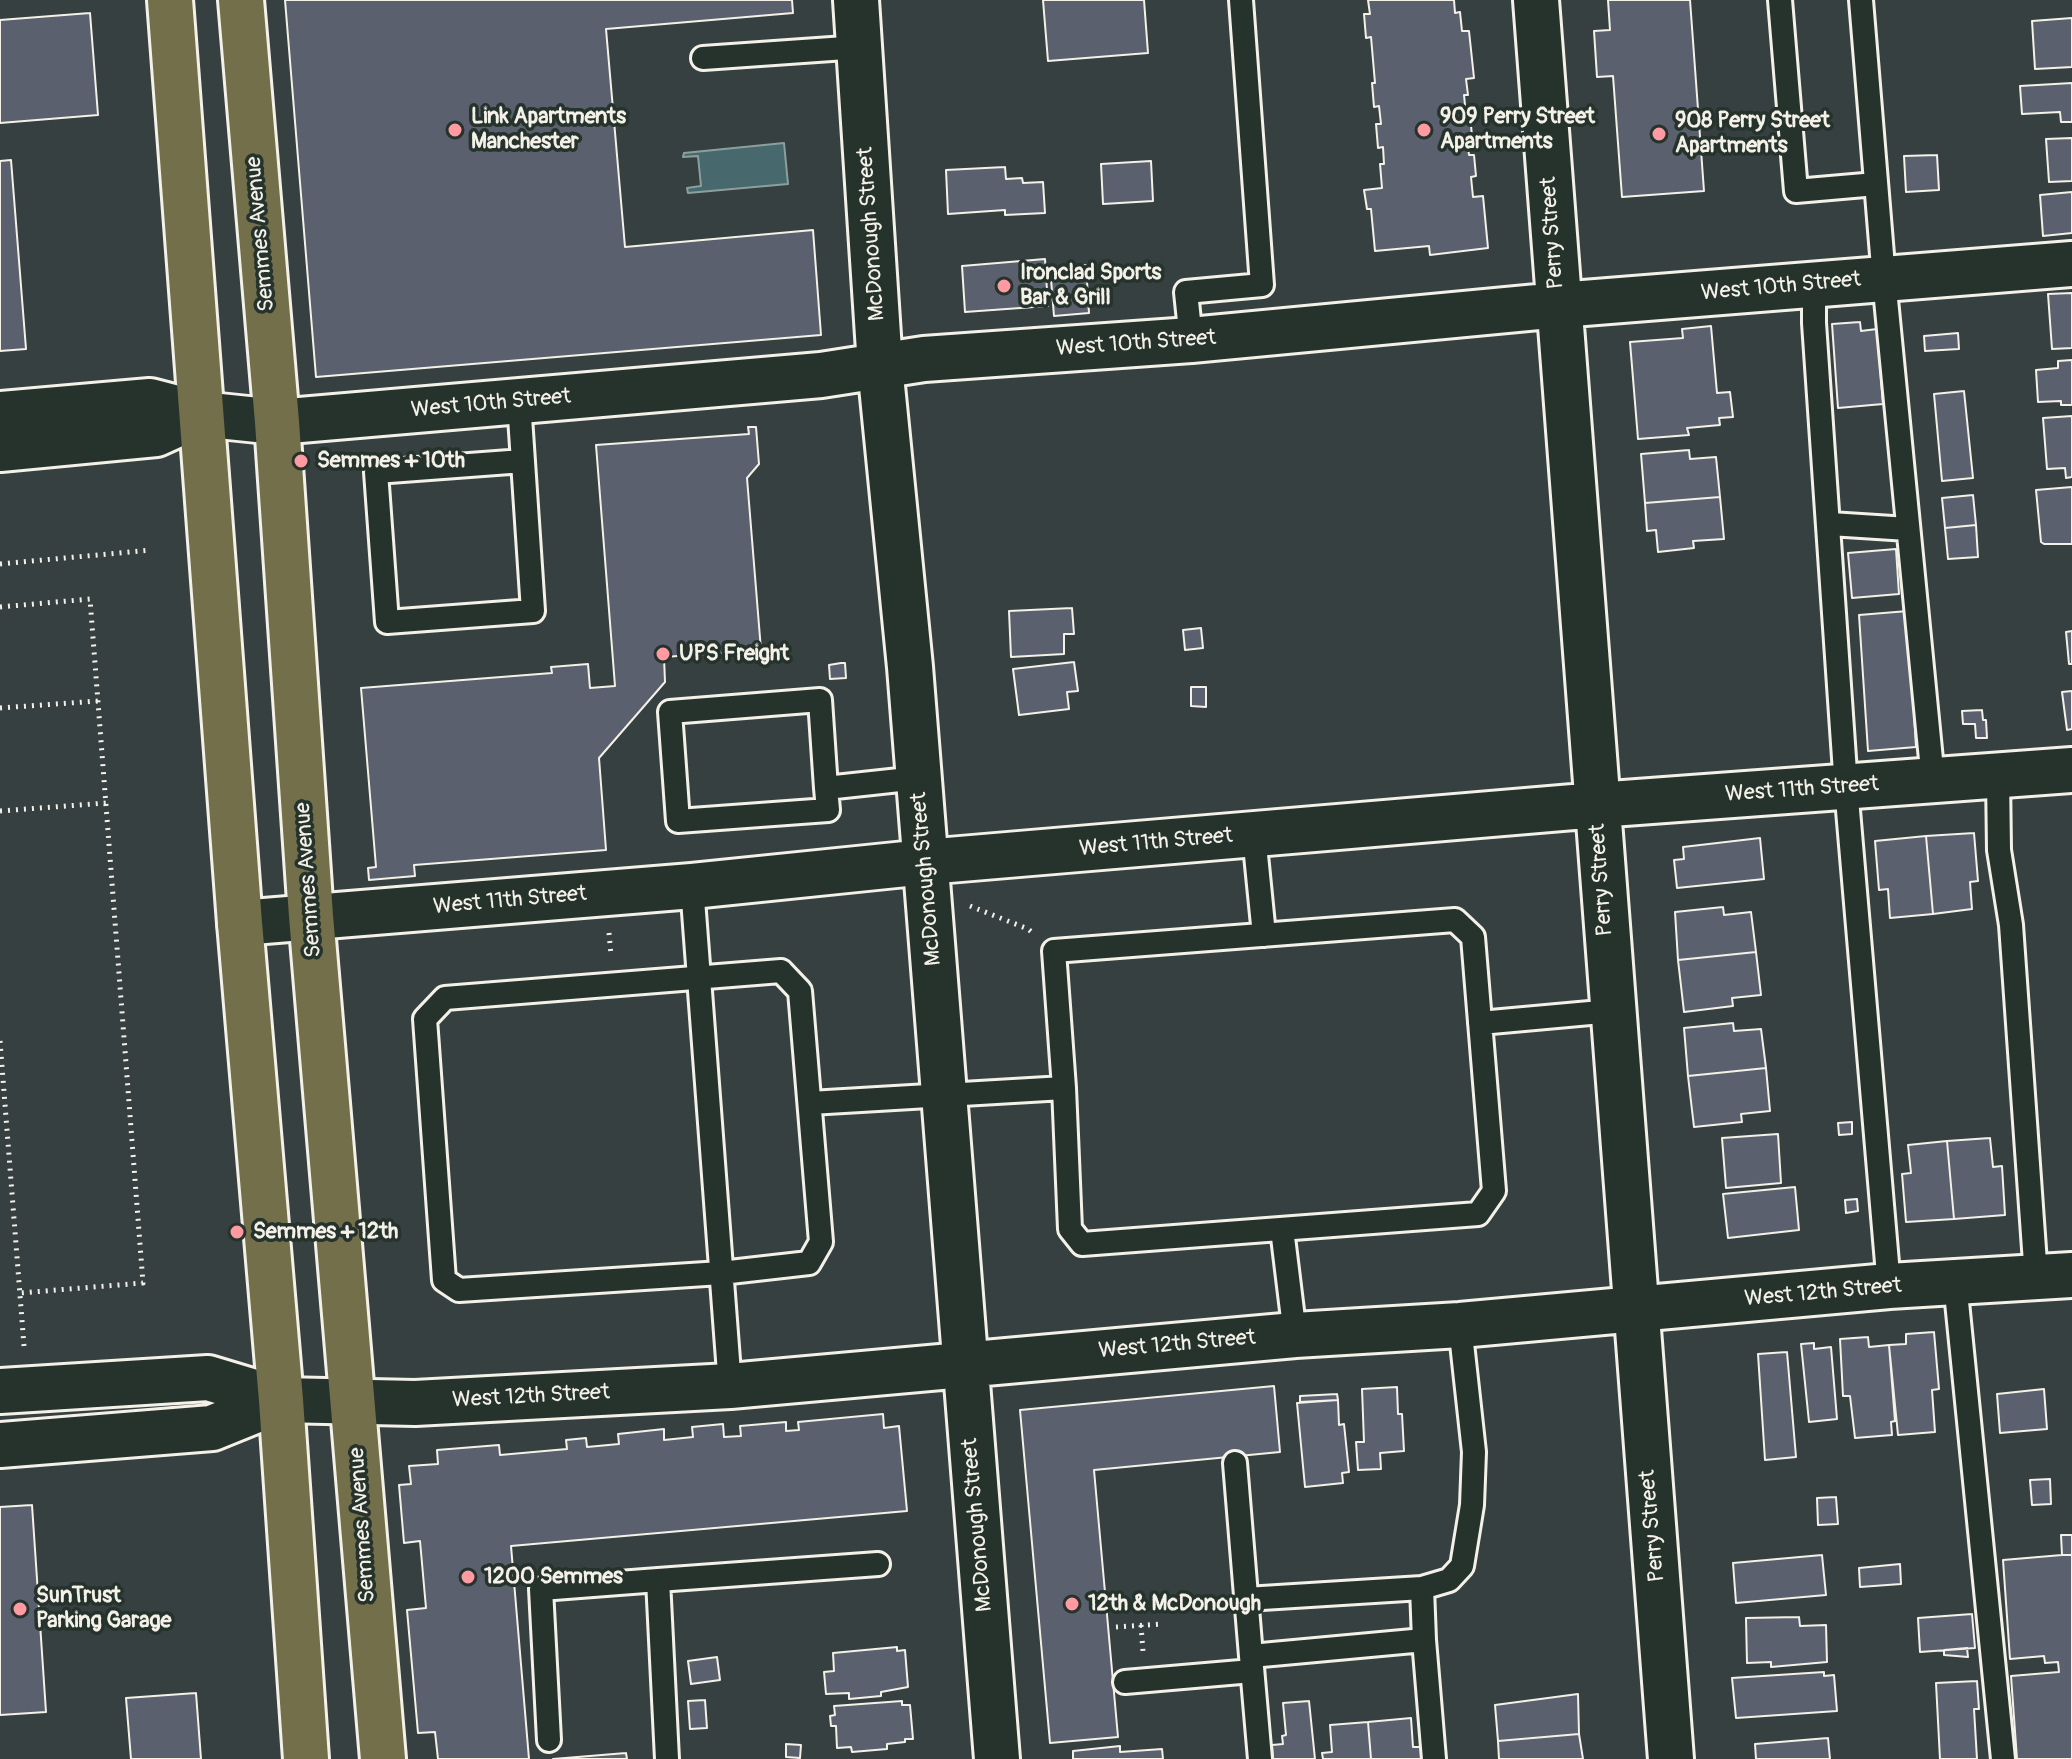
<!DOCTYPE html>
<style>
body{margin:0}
canvas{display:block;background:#364040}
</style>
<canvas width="2072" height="1759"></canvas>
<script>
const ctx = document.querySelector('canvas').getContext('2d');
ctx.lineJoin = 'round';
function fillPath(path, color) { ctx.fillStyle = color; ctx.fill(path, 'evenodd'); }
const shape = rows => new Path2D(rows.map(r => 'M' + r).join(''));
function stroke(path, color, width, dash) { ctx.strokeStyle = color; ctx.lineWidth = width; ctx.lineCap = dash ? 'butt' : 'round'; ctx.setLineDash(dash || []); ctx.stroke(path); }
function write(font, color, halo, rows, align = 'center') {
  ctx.font = font + ' Pangolin,sans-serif'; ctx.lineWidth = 7; ctx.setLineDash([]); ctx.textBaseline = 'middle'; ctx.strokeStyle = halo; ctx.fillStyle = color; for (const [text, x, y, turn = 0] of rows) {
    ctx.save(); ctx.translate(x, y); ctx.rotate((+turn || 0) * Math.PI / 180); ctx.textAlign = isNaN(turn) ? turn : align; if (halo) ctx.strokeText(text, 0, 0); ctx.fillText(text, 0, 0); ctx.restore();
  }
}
const water = shape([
 [784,143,788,184,688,193,687,188,701,186,698,156,683,157,684,153,784,143]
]);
fillPath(water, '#47686d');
stroke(water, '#8c9f9e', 2);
const building = shape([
 [285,0,792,0,793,13,606,29,625,247,813,230,821,335,316,377,285,0],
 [1043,0,1144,0,1148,53,1048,61,1043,0],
 [1368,0,1454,0,1455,13,1460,12,1462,31,1469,31,1474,78,1466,79,1468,95,1464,95,1466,115,1470,115,1472,136,1467,137,1469,155,1474,155,1476,176,1471,177,1473,197,1483,196,1488,248,1430,255,1429,246,1375,251,1371,209,1367,209,1364,190,1382,188,1380,164,1384,164,1383,147,1378,148,1376,124,1381,124,1379,106,1374,107,1372,83,1375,83,1371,37,1366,38,1364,14,1370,14,1368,0],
 [1608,0,1690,0,1704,191,1622,197,1613,76,1597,77,1594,31,1610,30,1608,0],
 [90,13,98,115,0,123,0,20,90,13],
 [2072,18,2072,67,2035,69,2032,21,2072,18],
 [2072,83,2072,122,2061,122,2060,112,2022,114,2020,86,2072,83],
 [2072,138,2072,181,2049,182,2046,139,2072,138],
 [1937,155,1939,190,1906,192,1904,156,1937,155],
 [11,160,26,349,0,351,0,161,11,160],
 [1151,161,1153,201,1103,204,1101,164,1151,161],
 [1005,167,1006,179,1022,178,1023,183,1043,182,1045,213,1005,215,1005,210,948,214,946,170,1005,167],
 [2072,192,2072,233,2043,236,2040,195,2072,192],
 [1045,259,1048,306,965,312,962,266,1045,259],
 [1086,265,1089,313,1054,316,1050,267,1086,265],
 [2072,293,2072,348,2052,349,2048,294,2072,293],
 [1860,322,1861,331,1877,329,1883,404,1838,408,1832,324,1860,322],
 [1711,326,1717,393,1730,392,1733,417,1719,418,1720,425,1687,428,1689,435,1638,439,1630,342,1683,338,1682,329,1711,326],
 [1958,333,1959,349,1925,351,1924,336,1958,333],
 [2072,360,2072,405,2061,405,2061,401,2038,402,2036,370,2058,368,2058,361,2072,360],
 [1964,391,1973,478,1942,481,1934,394,1964,391],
 [2072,416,2072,477,2066,478,2065,468,2047,469,2043,418,2072,416],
 [748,427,756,427,759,464,747,478,761,650,664,657,665,682,599,758,606,850,414,865,415,876,369,880,368,868,376,867,361,688,552,673,551,667,588,664,590,688,615,686,596,445,749,434,748,427],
 [1689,450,1690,459,1716,457,1720,497,1645,503,1641,454,1689,450],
 [2072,487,2072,544,2044,544,2041,542,2036,490,2072,487],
 [1973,495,1976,525,1945,528,1942,498,1973,495],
 [1720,497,1724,539,1693,541,1694,548,1658,552,1656,530,1647,531,1645,503,1720,497],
 [1976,525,1978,557,1948,559,1945,528,1976,525],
 [1896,549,1899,594,1852,598,1848,553,1896,549],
 [1072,608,1074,634,1064,634,1064,654,1011,657,1009,611,1072,608],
 [1908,611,1916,747,1868,751,1859,615,1908,611],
 [1201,628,1203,648,1185,650,1183,630,1201,628],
 [2072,631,2072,664,2069,664,2066,632,2072,631],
 [1074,662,1078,691,1067,692,1069,709,1019,715,1013,669,1074,662],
 [841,663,845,663,846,678,830,679,829,665,841,663],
 [1191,687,1206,687,1206,707,1191,706,1191,687],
 [2072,691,2072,729,2067,730,2062,692,2072,691],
 [1982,710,1983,720,1986,720,1987,738,1976,738,1975,724,1963,724,1962,711,1982,710],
 [1974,833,1978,881,1970,882,1972,909,1933,914,1926,836,1974,833],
 [1926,836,1933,914,1890,918,1888,889,1879,890,1875,841,1926,836],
 [1760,838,1764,879,1677,888,1674,860,1684,859,1683,847,1760,838],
 [1723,907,1724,915,1751,912,1756,952,1678,960,1675,912,1723,907],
 [1756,952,1761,995,1732,998,1733,1006,1684,1012,1678,960,1756,952],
 [1733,1023,1734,1031,1761,1029,1766,1068,1688,1076,1684,1028,1733,1023],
 [1766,1068,1770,1111,1741,1114,1742,1122,1694,1127,1688,1076,1766,1068],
 [1852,1122,1852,1134,1839,1135,1838,1123,1852,1122],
 [1778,1134,1781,1183,1726,1188,1722,1138,1778,1134],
 [1990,1138,1993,1167,2002,1166,2005,1215,1954,1219,1947,1141,1990,1138],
 [1947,1141,1954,1219,1906,1222,1902,1174,1911,1173,1908,1145,1947,1141],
 [1795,1187,1799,1230,1728,1238,1723,1194,1795,1187],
 [1857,1199,1858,1211,1846,1213,1845,1200,1857,1199],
 [1934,1332,1939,1389,1932,1390,1935,1432,1898,1435,1889,1345,1906,1344,1906,1334,1934,1332],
 [1868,1337,1869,1347,1889,1345,1895,1421,1891,1422,1892,1435,1855,1438,1850,1396,1843,1396,1840,1339,1868,1337],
 [1814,1343,1814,1349,1831,1347,1837,1419,1809,1422,1801,1344,1814,1343],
 [1787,1352,1796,1457,1765,1460,1758,1354,1787,1352],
 [1274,1386,1280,1452,1094,1470,1118,1737,1050,1743,1020,1410,1274,1386],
 [1397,1387,1398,1414,1402,1414,1404,1451,1380,1453,1381,1469,1358,1470,1356,1442,1364,1442,1362,1389,1397,1387],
 [2044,1389,2047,1429,2000,1433,1997,1394,2044,1389],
 [1337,1394,1338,1400,1300,1402,1300,1396,1337,1394],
 [1338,1400,1339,1425,1344,1424,1349,1472,1342,1473,1343,1483,1305,1487,1297,1403,1338,1400],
 [883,1414,884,1428,899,1426,907,1511,511,1546,529,1759,438,1759,435,1732,418,1733,407,1610,426,1608,420,1541,404,1543,399,1485,411,1484,409,1466,438,1464,437,1450,499,1445,500,1455,567,1449,566,1440,586,1438,587,1447,619,1444,618,1434,664,1429,664,1440,693,1437,692,1427,723,1424,724,1437,741,1436,740,1426,786,1422,786,1431,799,1430,798,1422,883,1414],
 [2050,1479,2051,1504,2032,1505,2030,1480,2050,1479],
 [1836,1497,1838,1524,1818,1525,1817,1498,1836,1497],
 [32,1505,46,1712,0,1715,0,1507,32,1505],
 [2061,1535,2072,1535,2072,1555,2062,1555,2061,1535],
 [1822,1555,1826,1595,1736,1603,1733,1563,1822,1555],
 [2062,1555,2072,1555,2072,1759,2017,1759,2011,1676,2059,1672,2058,1662,2045,1663,2044,1656,2010,1659,2003,1560,2062,1555],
 [1900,1564,1901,1584,1860,1587,1859,1568,1900,1564],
 [1972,1614,1975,1648,1920,1652,1918,1618,1972,1614],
 [1799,1617,1800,1626,1826,1625,1827,1662,1771,1667,1771,1662,1747,1663,1746,1618,1799,1617],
 [897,1647,897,1651,905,1650,908,1687,881,1692,881,1696,849,1699,849,1693,826,1694,824,1672,834,1671,833,1653,897,1647],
 [1967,1648,1968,1657,1944,1655,1944,1650,1967,1648],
 [717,1657,720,1680,691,1684,688,1661,717,1657],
 [1824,1672,1824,1676,1834,1675,1837,1711,1736,1718,1732,1678,1824,1672],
 [1977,1681,1979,1709,1974,1709,1977,1759,1940,1759,1936,1683,1977,1681],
 [196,1693,201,1759,131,1759,126,1698,196,1693],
 [1578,1694,1579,1734,1498,1741,1495,1705,1578,1694],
 [705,1700,707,1728,690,1729,688,1701,705,1700],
 [902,1701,902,1705,910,1705,913,1739,905,1739,905,1742,887,1744,887,1749,852,1752,851,1747,837,1748,836,1726,831,1726,830,1716,835,1715,834,1706,902,1701],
 [1309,1701,1315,1759,1273,1759,1272,1745,1283,1744,1282,1736,1286,1735,1283,1703,1309,1701],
 [1411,1718,1413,1747,1422,1747,1423,1759,1371,1759,1368,1722,1411,1718],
 [1368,1722,1371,1759,1323,1759,1322,1753,1332,1752,1330,1725,1368,1722],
 [1579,1734,1583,1759,1499,1759,1498,1741,1579,1734],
 [1828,1738,1830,1759,1756,1759,1755,1744,1828,1738],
 [786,1744,801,1745,800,1758,786,1757,786,1744],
 [1120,1746,1120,1752,1162,1749,1163,1759,1073,1759,1073,1751,1120,1746],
 [626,1753,627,1759,553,1759,626,1753]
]);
fillPath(building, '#5a606e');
stroke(building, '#f4f1e8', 2);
const service = shape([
 [1780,0,1796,191,1876,184],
 [1861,0,1884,279,1933,780],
 [703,58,860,47],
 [1814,285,1814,323,1846,787,1889,1286],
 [1191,340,1186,292,1262,285,1241,0],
 [519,402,533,611,387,622,376,472,523,461],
 [1830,524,1908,529],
 [1998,776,1999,850,2011,925,2036,1277],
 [826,788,828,810,678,821,670,712,820,700,826,788,918,778],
 [1254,835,1264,935],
 [692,886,730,1386],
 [781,971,800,991,821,1242,809,1263,721,1273,459,1290,444,1280,425,1019,445,998,781,971],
 [1480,1023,1612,1011],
 [810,1103,1064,1088,1054,951,1455,920,1473,937,1494,1191,1478,1214,1082,1244,1070,1229,1064,1088],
 [1282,1229,1295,1335],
 [1955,1282,2003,1759],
 [1235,1463,1251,1656],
 [1422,1588,1424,1640],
 [1246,1599,1422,1588,1449,1580,1462,1566,1472,1505,1474,1452,1460,1325],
 [1125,1682,1252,1671],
 [549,1740,541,1589,658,1580],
 [667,1759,658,1580,878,1564],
 [1260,1759,1251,1656,1424,1640,1434,1759]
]);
const minor = shape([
 [856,0,880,366,910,667,997,1759],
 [1536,0,1671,1759],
 [0,414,150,401,200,414,277,422,821,375,924,359,1191,340,1559,305,2072,264],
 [0,449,156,434,200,414],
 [240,923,692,886,925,862,1597,805,2072,770],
 [0,1391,208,1378,281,1400,415,1403,730,1386,1295,1335,1460,1325,1889,1286,2072,1275],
 [0,1445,212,1428,281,1400]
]);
const primary = shape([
 [170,0,240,923,281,1400,306,1759],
 [241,0,277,422,311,916,383,1759]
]);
stroke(service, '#f4f1e8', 28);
stroke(minor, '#f4f1e8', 50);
stroke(primary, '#f4f1e8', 50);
stroke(shape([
 [0,564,151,550],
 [0,607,90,599,143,1283,20,1293],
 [0,708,98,701],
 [0,811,106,803],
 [970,906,1028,929,1034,934],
 [609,933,611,955],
 [0,1041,24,1346],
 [1141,1625,1143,1652],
 [1116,1627,1162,1624]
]), '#f4f1e8', 5, [2, 6]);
stroke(service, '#26332d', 22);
stroke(minor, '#26332d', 44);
stroke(primary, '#726f4a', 44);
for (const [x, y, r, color] of [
 [455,130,8,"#ff9aa2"],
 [1424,130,8,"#ff9aa2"],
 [1659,134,8,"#ff9aa2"],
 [1004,286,8,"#ff9aa2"],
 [301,461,8,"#ff9aa2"],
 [663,654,8,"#ff9aa2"],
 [237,1232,8,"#ff9aa2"],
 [468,1577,8,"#ff9aa2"],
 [1072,1604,8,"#ff9aa2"],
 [20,1609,8,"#ff9aa2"]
]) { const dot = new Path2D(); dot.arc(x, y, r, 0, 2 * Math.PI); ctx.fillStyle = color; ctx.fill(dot); stroke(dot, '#26332d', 3); }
write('bold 22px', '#f4f1e8', '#26332d', [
 ["Link Apartments",471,117],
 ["Manchester",471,142],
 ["909 Perry Street",1440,117],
 ["Apartments",1440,142],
 ["908 Perry Street",1675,121],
 ["Apartments",1675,146],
 ["Ironclad Sports",1020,273],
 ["Bar & Grill",1020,298],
 ["Semmes + 10th",317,461],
 ["UPS Freight",679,654],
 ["Semmes + 12th",253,1232],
 ["1200 Semmes",484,1577],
 ["SunTrust",36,1596],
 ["Parking Garage",36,1621],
 ["12th & McDonough",1088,1604]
], 'left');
write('22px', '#f4f1e8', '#26332d', [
 ["Perry Street",1553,233,-94],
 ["Semmes Avenue",261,234,-95],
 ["McDonough Street",872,234,-94],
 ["West 10th Street",1781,287,-5],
 ["West 10th Street",1136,344,-4],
 ["West 10th Street",491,404,-5],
 ["West 11th Street",1802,790,-4],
 ["West 11th Street",1156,843,-5],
 ["McDonough Street",927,879,-95],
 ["Semmes Avenue",309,880,-94],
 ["Perry Street",1602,880,-94],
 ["West 11th Street",510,901,-5],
 ["West 12th Street",1823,1293,-5],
 ["West 12th Street",1177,1345,-5],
 ["West 12th Street",531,1397,-3],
 ["Semmes Avenue",363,1525,-94],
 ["McDonough Street",978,1525,-95],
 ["Perry Street",1653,1526,-95]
]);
</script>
